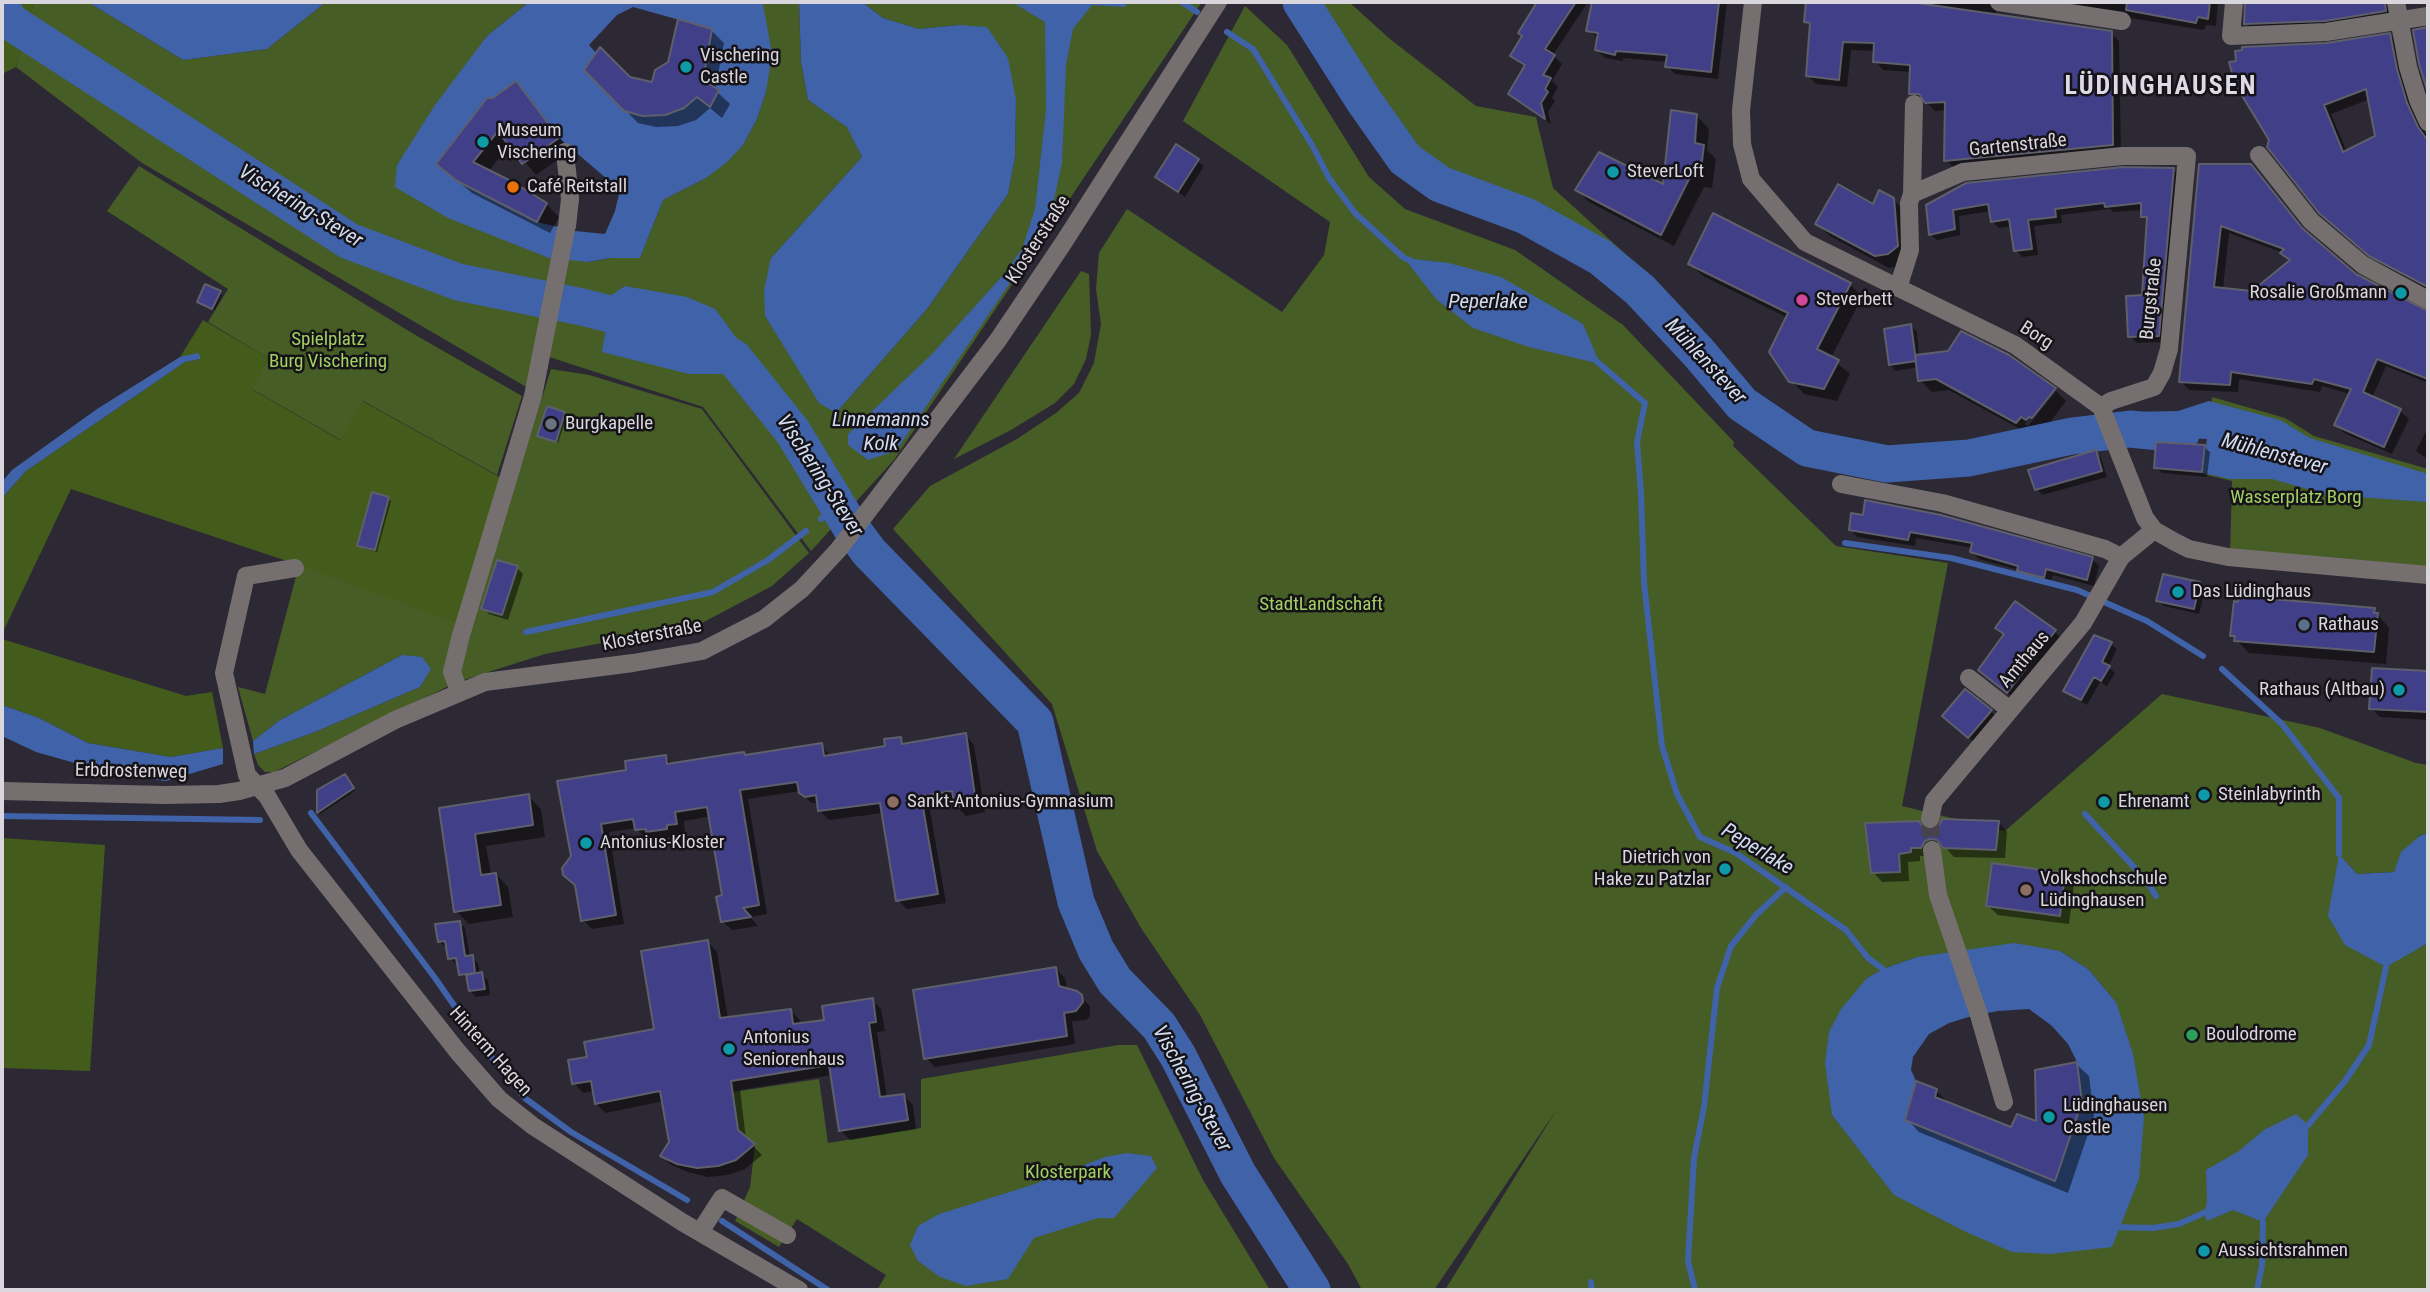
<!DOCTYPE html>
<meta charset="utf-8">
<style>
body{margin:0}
#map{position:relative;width:2430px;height:1292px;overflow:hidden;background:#2d2934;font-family:"Roboto Condensed",sans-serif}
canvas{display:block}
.frame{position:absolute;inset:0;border:4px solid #d9d6dd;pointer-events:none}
</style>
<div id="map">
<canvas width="2430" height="1292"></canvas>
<div class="frame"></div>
</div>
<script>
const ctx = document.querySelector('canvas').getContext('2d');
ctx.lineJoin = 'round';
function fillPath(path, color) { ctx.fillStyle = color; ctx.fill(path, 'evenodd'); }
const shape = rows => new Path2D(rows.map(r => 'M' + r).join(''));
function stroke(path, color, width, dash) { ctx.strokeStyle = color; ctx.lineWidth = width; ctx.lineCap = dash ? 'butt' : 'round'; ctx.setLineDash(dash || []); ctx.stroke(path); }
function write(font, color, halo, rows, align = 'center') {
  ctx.font = font + ' "Roboto Condensed",sans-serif'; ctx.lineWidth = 5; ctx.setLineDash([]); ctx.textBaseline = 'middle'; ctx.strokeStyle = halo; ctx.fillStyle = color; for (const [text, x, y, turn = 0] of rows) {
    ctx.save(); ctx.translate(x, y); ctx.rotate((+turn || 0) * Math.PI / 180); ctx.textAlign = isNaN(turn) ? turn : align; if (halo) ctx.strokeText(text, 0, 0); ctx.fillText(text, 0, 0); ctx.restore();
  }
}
fillPath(shape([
 [34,2,88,2,183,60,267,49,326,2,529,2,487,36,397,165,588,262,610,258,640,258,663,200,706,178,743,145,757,119,766,92,761,2,799,2,801,62,808,100,848,127,862,157,771,258,765,316,790,355,836,413,927,309,1008,194,1015,157,1016,100,959,25,919,29,883,18,862,2,1202,2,894,460,811,551,703,407,537,353,528,388,142,163,16,67],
 [585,294,604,300,637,360,603,352,607,322,580,317],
 [1315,2,1349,2,1390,39,1476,106,1536,117,1553,188,1632,260,1561,218,1451,179,1412,149],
 [1245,6,1287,45,1369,177,1405,209,1515,250,1623,325,1734,442,1733,446,1836,546,1948,563,1902,806,2005,831,2162,694,2320,728,2416,763,2428,765,2428,834,2420,835,2394,872,2357,874,2340,855,2417,949,2428,943,2428,1290,1445,1290,1557,1109,1434,1290,1362,1290,1348,1264,1274,1158,1200,1015,1141,928,1097,851,1052,704,893,529,930,486,1017,439,1056,413,1079,393,1094,363,1101,324,1096,289,1099,253,1127,209,1282,312,1324,255,1330,222,1183,121],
 [2060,951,2088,969,2116,1002,2050,1254,1895,1195,1832,1115,1867,978,1883,969,1917,957],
 [139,166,412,333,522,396,497,475,363,401,341,440,252,389,268,358,208,322,228,289,107,211],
 [1081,271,1089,274,1091,335,1086,359,1074,384,1055,403,1011,430,954,459],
 [551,369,589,375,702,409,809,553,772,586,700,624,545,654,457,682,274,772,265,772,258,765,254,754,315,732,420,687,430,669,402,655,280,720,253,741,238,687,265,694,299,565,477,607],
 [2212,397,2285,418,2314,436,2428,469,2428,574,2230,556,2232,481,2203,474],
 [1118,1045,1137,1045,1203,1180,1270,1290,877,1290,886,1275,797,1219,779,1247,735,1221,750,1187,755,1145,738,1130,733,1092,819,1079,828,1143,921,1128,921,1079]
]), '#465d25');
fillPath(shape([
 [2,2,34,2,16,67,2,74],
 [203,320,268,358,253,390,340,440,362,401,514,485,473,629,299,565,71,489,2,634,2,498,26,471,185,362,200,359,198,354,180,357],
 [2,639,186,696,212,692,223,748,171,757,88,743,39,718,2,705],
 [2,838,105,845,90,1071,2,1068]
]), '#435c1b');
fillPath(shape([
 [88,2,326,2,267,49,183,60],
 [529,2,761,2,763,4,772,54,766,92,757,119,743,145,726,163,706,178,663,200,640,258,610,258,588,262,549,258,448,218,395,187,397,165,435,105,487,36],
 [633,7,712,29,703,80,719,91,710,107,697,97,684,108,665,115,643,116,624,111,584,70,597,54,589,45,617,15],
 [516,81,559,138,620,190,615,211,605,234,575,231,537,222,457,181,436,164,487,98,493,98],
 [799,2,862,2,883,18,919,29,959,25,987,27,1008,58,1016,100,1015,157,1008,194,927,309,836,413,819,403,765,316,764,290,771,258,862,157,847,127,808,100,801,62],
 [1012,2,1128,2,1125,7,1092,5,1073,29,1066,65,1062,163,1048,227,896,451,868,460,848,445,848,434,932,354,1005,273,1022,249,1035,209,1046,110,1045,22],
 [1404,258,1449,263,1501,277,1583,324,1600,364,1529,347,1473,328,1436,299],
 [625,286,687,297,715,309,738,340,730,374,689,374,602,352,607,322,580,317,585,294,604,300],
 [198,353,200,356,200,359,185,362,26,471,2,498,2,482,12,470,97,409,180,357],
 [2209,401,2280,420,2310,438,2428,474,2428,502,2329,495,2272,479,2230,479,2203,473,2207,439,2134,436,2124,416,2128,412,2178,411],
 [402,655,422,657,431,669,420,687,315,732,254,754,253,741,280,720],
 [2,705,39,718,88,743,171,757,223,748,223,764,166,781,117,775,36,752,2,736],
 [2428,834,2428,943,2386,967,2345,945,2328,916,2339,854,2357,874,2394,872,2401,852,2421,835],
 [2014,943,2060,951,2088,969,2116,1002,2133,1054,2144,1118,2139,1179,2112,1247,2050,1254,2012,1252,1966,1232,1894,1195,1832,1115,1825,1063,1829,1032,1841,1009,1867,978,1883,969,1917,957],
 [2029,1009,2052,1026,2068,1044,2077,1062,2082,1102,2055,1181,1905,1120,1916,1081,1911,1070,1913,1057,1929,1034,1949,1023,1972,1016,1998,1011],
 [2296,1114,2308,1125,2308,1155,2263,1222,2233,1210,2207,1221,2204,1214,2207,1202,2206,1170,2239,1151,2264,1130],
 [1127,1153,1151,1156,1157,1168,1114,1218,1098,1218,1034,1238,1008,1279,966,1286,940,1277,918,1261,910,1245,918,1226,939,1214,1032,1185,1105,1157]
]), '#3f62a8');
fillPath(shape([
 [1539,2,1588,2,1553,55,1562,64,1552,81,1558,87,1552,98,1555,101,1548,112,1551,124,1510,94,1526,67,1512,56,1524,36,1520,33],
 [1594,2,1727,2,1718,79,1675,74,1667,66,1668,62,1623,58,1623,61,1605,58,1597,50,1599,39,1588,30],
 [1807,2,2001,2,1996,8,1996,15,2111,33,2119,41,2121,153,1954,168,1946,160,1947,110,1935,111,1926,102,1919,102,1911,93,1911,72,1883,70,1875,61,1875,51,1851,50,1847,87,1816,84,1808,75,1812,27,1806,21],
 [2031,2,2218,2,2216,26,2206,25,2204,30],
 [2247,2,2397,2,2394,19,2254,32,2246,23],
 [711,30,724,43,715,90,730,104,722,118,710,108,696,120,678,126,656,127,638,123,586,70,653,84],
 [2390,35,2398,44,2415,115,2425,133,2428,134,2428,290,2380,264,2330,221,2269,147,2327,45],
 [2370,99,2377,137,2347,152,2331,114],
 [516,83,528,96,570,151,536,175,510,144,488,172,546,204,559,217,550,233,472,193,438,164,494,99],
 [1697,116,1709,129,1707,150,1716,159,1712,188,1704,187,1674,246,1589,202,1577,190,1665,186],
 [1176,146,1204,166,1185,197,1157,177],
 [2200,166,2306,236,2355,275,2423,312,2428,312,2428,383,2386,366,2372,398,2400,411,2409,419,2392,454,2344,433,2336,425,2350,394,2322,386,2320,392,2239,379,2238,392,2189,390,2181,381],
 [2229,233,2281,252,2291,262,2252,293,2223,289],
 [2173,169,2180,176,2165,342,2137,343,2130,336,2144,297,2149,221,2143,216,2143,210,2113,212,2110,209,2061,215,2062,223,2034,226,2038,255,2022,257,2016,250,2012,226,1999,228,1992,221,1991,211,1959,216,1960,235,1937,240,1930,234,1928,206],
 [1893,199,1906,212,1901,266,1889,268,1830,236,1817,224],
 [1690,264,1850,284,1862,297,1831,358,1850,374,1837,401,1804,394,1791,380,1788,318,1703,276],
 [220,293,222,295,215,310,202,304],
 [1911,326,1917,332,1919,357,2053,389,2025,424,2028,426,2056,391,2066,401,2045,429,2042,427,2039,431,2033,427,2029,434,1949,390,1932,392,1920,380,1918,367,1896,371,1890,365],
 [565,413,567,416,558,443,539,435],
 [2425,433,2428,434,2428,459,2416,451],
 [2204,447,2210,452,2207,477,2162,473,2156,467],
 [2095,452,2101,458,2107,477,2042,495,2037,489],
 [388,498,391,501,377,552,362,548,359,545],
 [1853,515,2092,559,2099,566,2094,586,2053,575,2050,584,2026,577,2019,570,1979,559,1972,552,1973,548,1916,538,1915,546,1857,537,1851,530],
 [517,568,523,574,508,620,489,614,483,608],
 [2199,584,2205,590,2199,614,2164,606,2158,600],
 [2374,610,2389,628,2386,664,2249,653,2232,635],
 [1997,628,2054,631,2062,639,2016,700,1980,670,2005,636],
 [2095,637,2111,644,2117,649,2108,667,2115,673,2107,686,2100,682,2087,705,2071,696,2065,691],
 [2374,669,2428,673,2428,720,2380,717,2371,708],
 [1991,711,1996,717,1974,742,1950,721],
 [965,735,974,745,985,812,966,816,956,806,956,801,929,805,946,903,907,909,898,900,883,813,829,820,820,811,819,804,810,802,800,791,748,799,767,914,750,917,758,926,732,930,722,921,724,897,711,816,684,821,685,833,675,834,675,837,646,839,636,828,609,832,624,924,592,929,583,920,577,886,565,874,628,772,665,757,673,765,746,757,821,745,831,757,887,748,900,738,906,745],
 [347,779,355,791,320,814,318,812,318,791],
 [528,796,541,809,545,837,486,846,491,875,496,874,508,887,513,917,469,924,456,911,441,810],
 [1918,822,1928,832,1998,822,2007,832,2005,858,1954,857,1946,848,1940,847,1930,856,1920,856,1920,861,1908,862,1909,881,1882,882,1873,872],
 [2065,875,2074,884,2069,924,1998,915,1988,906],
 [459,923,465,928,470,957,478,963,480,975,488,980,490,995,476,997,470,991,469,980,460,974,459,963,456,964,450,958,448,947,445,947,439,941],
 [708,942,717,952,728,1019,791,1011,800,1020,801,1025,826,1021,872,1000,881,1009,885,1031,877,1032,887,1098,903,1095,913,1105,916,1129,850,1140,841,1131,832,1075,740,1090,746,1139,762,1155,745,1169,728,1175,708,1177,688,1172,671,1165,662,1156,670,1142,664,1101,606,1113,596,1104,594,1091,583,1093,574,1083,589,1058,656,1030],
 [1056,969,1065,978,1067,990,1076,992,1090,1006,1090,1016,1086,1020,1072,1021,1075,1044,935,1067,926,1058],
 [2076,1064,2089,1076,2094,1116,2068,1193,1919,1132,1907,1119,1936,1091,1949,1103,2012,1129,2037,1123]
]), '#0007');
stroke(shape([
 [1182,2,1197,12],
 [1227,32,1253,49,1312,145,1329,178,1355,213,1404,258,1410,260],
 [1594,359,1645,403,1637,442,1641,493,1644,582,1662,746,1677,794,1700,837,1736,853,1846,930,1868,958,1883,969,1883,975],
 [821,519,836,503],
 [1845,543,1951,558,2077,590,2147,621,2203,656],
 [526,632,713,592,768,560,806,531],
 [2222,669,2282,724,2339,798,2339,854],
 [311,813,435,978,483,1047,526,1099,571,1132,687,1200],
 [2085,814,2146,880,2156,896],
 [2,816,260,820],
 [2304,1130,2345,1081,2369,1045,2386,967],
 [722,1221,828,1290],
 [2113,1227,2153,1228,2179,1224,2208,1211],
 [1591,1282,1592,1290],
 [1695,1290,1688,1261,1694,1158,1704,1107,1717,988,1731,946,1756,915,1786,887],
 [2257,1290,2262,1265,2263,1222]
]), '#3f62a8', 6);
stroke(shape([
 [1301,2,1364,101,1405,159,1440,184,1526,216,1600,257,1640,290,1698,352,1742,404,1807,448,1887,464,1969,458,2072,436,2130,429,2181,434],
 [2,7,9,21,349,241,458,282,582,307,630,319],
 [689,335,734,358,793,432,850,526,869,552,1035,722,1076,902,1096,950,1115,981,1159,1026,1178,1056,1238,1174,1312,1290]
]), '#3f62a8', 37);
const building = shape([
 [1537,2,1576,2,1545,49,1555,55,1543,75,1551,78,1545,89,1548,92,1541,103,1545,119,1508,94,1525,65,1510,56,1522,36,1518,33,1537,2],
 [1592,2,1719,2,1711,72,1665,67,1667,55,1616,51,1615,55,1595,50,1598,33,1586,31,1592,2],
 [1806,2,1910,2,2112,31,2113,145,1944,161,1945,102,1925,103,1919,94,1909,94,1910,65,1873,62,1874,43,1843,42,1839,80,1806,76,1810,23,1804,22,1806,2],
 [2127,2,2210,2,2208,19,2198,17,2196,23,2126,10,2127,2],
 [2245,2,2385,2,2386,11,2325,21,2244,24,2245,2],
 [678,19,712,29,703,80,719,90,710,107,697,97,684,108,665,115,643,116,624,111,584,70,600,47,630,77,652,82,655,70,668,62,678,19],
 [2428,27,2428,93,2419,64,2413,30,2428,27],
 [2390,33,2397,69,2407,103,2418,127,2428,141,2428,287,2369,256,2319,213,2267,147,2269,140,2235,84,2229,62,2236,61,2235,51,2242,50,2242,47,2326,43,2390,33],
 [2366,89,2375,136,2343,152,2324,105,2366,89],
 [516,81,559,138,522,164,498,131,473,162,511,181,547,203,537,222,457,181,436,164,487,98,493,98,516,81],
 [1671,110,1697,114,1695,143,1704,145,1700,177,1691,175,1661,235,1575,190,1599,152,1663,184,1671,110],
 [1176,144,1199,159,1178,192,1155,177,1176,144],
 [2199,164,2251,164,2302,228,2356,274,2428,311,2428,379,2377,359,2363,392,2401,409,2384,447,2334,425,2351,389,2314,379,2312,384,2231,372,2230,385,2179,382,2199,164],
 [2221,226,2284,249,2280,253,2290,260,2252,291,2214,287,2221,226],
 [2123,167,2174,168,2159,336,2128,337,2126,296,2142,295,2147,217,2141,217,2141,203,2105,207,2104,203,2055,209,2056,217,2028,220,2032,249,2014,251,2009,219,1991,222,1988,204,1953,210,1955,229,1929,235,1926,205,1966,183,2123,167],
 [1838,184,1873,204,1879,190,1894,198,1898,246,1888,254,1875,256,1815,224,1838,184],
 [1713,213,1851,283,1817,349,1839,360,1824,389,1789,382,1769,352,1788,313,1688,264,1713,213],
 [205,284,221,291,212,309,197,302,205,284],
 [1911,324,1916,361,1889,365,1884,329,1911,324],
 [1961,331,2009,355,2056,388,2032,418,2029,417,2026,420,2021,417,2016,423,1936,379,1918,381,1915,355,1948,351,1961,331],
 [547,406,565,412,556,442,537,436,547,406],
 [2156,442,2205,445,2202,472,2154,468,2156,442],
 [2096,450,2102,471,2035,490,2028,470,2096,450],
 [372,492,389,497,375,550,357,546,372,492],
 [1865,500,1941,515,2093,557,2087,580,2046,569,2044,578,2017,571,2018,566,1970,552,1972,543,1910,532,1908,540,1849,530,1851,513,1863,515,1865,500],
 [497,560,518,566,502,615,481,609,497,560],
 [2163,574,2200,582,2194,609,2156,601,2163,574],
 [2238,596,2375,608,2374,613,2378,613,2374,652,2234,641,2235,636,2230,636,2234,601,2238,602,2238,596],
 [2015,601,2056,630,2007,693,1978,670,2004,634,1995,628,2015,601],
 [2094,635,2112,642,2102,662,2110,666,2101,681,2094,677,2081,700,2063,691,2094,635],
 [2372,668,2428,671,2428,712,2369,709,2372,668],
 [1965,689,1992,710,1968,738,1942,716,1965,689],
 [966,733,976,803,955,807,952,791,921,796,938,894,896,901,880,803,818,811,816,795,805,797,799,793,797,782,740,790,759,905,743,908,751,917,721,922,716,897,722,895,707,807,675,812,677,824,667,825,667,829,646,832,646,829,635,830,633,819,601,824,616,915,581,921,575,885,563,875,562,868,571,856,557,781,626,770,625,761,666,755,667,764,736,753,744,752,745,755,822,743,824,756,885,746,884,739,901,737,902,744,966,733],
 [345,774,354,788,317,813,317,790,345,774],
 [529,794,533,825,475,834,481,875,496,873,501,905,454,912,439,808,529,794],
 [1942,819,1999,821,1996,850,1943,848,1937,840,1930,839,1925,841,1921,848,1911,848,1911,852,1899,854,1900,872,1871,873,1865,823,1919,821,1923,828,1933,830,1939,826,1942,819],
 [1992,863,2065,873,2060,916,1986,906,1992,863],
 [460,921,465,956,473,955,475,973,459,975,456,958,448,959,445,941,438,942,435,924,460,921],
 [708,940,720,1018,791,1009,793,1024,824,1020,822,1006,873,998,876,1022,869,1023,880,1097,904,1094,908,1120,839,1131,829,1065,731,1081,738,1130,755,1144,736,1160,718,1166,697,1168,677,1164,660,1156,669,1142,660,1091,595,1104,591,1081,572,1084,568,1060,587,1057,584,1042,654,1029,641,951,708,940],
 [1056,967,1059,986,1077,991,1082,995,1083,1002,1076,1011,1064,1013,1067,1036,924,1059,913,990,1056,967],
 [482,972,485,989,469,991,466,975,482,972],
 [2077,1062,2082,1102,2055,1181,1905,1120,1916,1081,1937,1089,1935,1097,2011,1127,2017,1114,2036,1121,2035,1070,2077,1062]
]);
fillPath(building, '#403f88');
stroke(building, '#5e5f6b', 2);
stroke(shape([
 [1930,819,1932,850]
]), '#47434d', 18, [18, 9]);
stroke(shape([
 [1753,2,1741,110,1742,144,1751,179,1805,242,2015,345,2101,407,2145,518,2154,530,2175,542,2189,549,2228,557,2428,575],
 [1999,2,2122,21],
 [2234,2,2231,36,2326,32,2428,16],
 [2396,2,2408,67,2418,100,2428,122],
 [565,152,570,199,567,226],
 [2259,155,2311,221,2363,265,2428,300],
 [1912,194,1963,172,2122,156,2187,156,2169,349,2162,373,2154,387,2111,401,2101,407],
 [1898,288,1910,250,1909,203,1912,194,1914,104],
 [1841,484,1942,503,2105,549,2121,557],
 [295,568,246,576,224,673,247,775,267,796,299,850,458,1052,499,1099,533,1126,682,1222,799,1290],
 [462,632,533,396,566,229],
 [1969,678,2010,710],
 [459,691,452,672,461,635],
 [2,791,164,795,219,794,239,791,285,778,395,720,485,682,633,663,702,651,764,619,802,589,839,549,998,340,1062,245,1218,2],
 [1930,819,1934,801,2083,623,2121,557,2154,530],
 [1932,850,1938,895,1979,1015,2004,1102],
 [700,1232,722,1198,787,1235]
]), '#766f6f', 18);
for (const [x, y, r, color] of [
 [686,67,7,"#0f9aa8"],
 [483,142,7,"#0f9aa8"],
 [1613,172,7,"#0f9aa8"],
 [513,187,7,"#e8710a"],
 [2401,293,7,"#0f9aa8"],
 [1802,300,7,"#d1479c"],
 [551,424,7,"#6b7280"],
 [2178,592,7,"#0f9aa8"],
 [2304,625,7,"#5c6f8a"],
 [2399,690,7,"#0f9aa8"],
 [2204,795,7,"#0f9aa8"],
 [893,802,7,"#8d6e63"],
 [2104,802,7,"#0f9aa8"],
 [586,843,7,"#0f9aa8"],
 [1725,869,7,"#0f9aa8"],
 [2026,890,7,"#8d6e63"],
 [2192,1035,7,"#2e9e5b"],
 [729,1049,7,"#0f9aa8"],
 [2049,1117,7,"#0f9aa8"],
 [2204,1251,7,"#0f9aa8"]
]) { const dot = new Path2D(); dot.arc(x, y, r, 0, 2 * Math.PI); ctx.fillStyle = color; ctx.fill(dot); stroke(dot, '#151318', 2.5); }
write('19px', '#d9d6dd', '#151318', [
 ["Vischering",700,56],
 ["Castle",700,78],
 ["Museum",497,131],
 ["Vischering",497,153],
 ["SteverLoft",1627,172],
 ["Café Reitstall",527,187],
 ["Rosalie Großmann",2387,293,"right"],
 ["Steverbett",1816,300],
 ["Burgkapelle",565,424],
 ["Das Lüdinghaus",2192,592],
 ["Rathaus",2318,625],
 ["Rathaus (Altbau)",2385,690,"right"],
 ["Steinlabyrinth",2218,795],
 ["Sankt-Antonius-Gymnasium",907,802],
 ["Ehrenamt",2118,802],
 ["Antonius-Kloster",600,843],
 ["Dietrich von",1711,858,"right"],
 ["Hake zu Patzlar",1711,880,"right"],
 ["Volkshochschule",2040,879],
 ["Lüdinghausen",2040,901],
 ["Boulodrome",2206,1035],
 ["Antonius",743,1038],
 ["Seniorenhaus",743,1060],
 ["Lüdinghausen",2063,1106],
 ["Castle",2063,1128],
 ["Aussichtsrahmen",2218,1251]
], 'left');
write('19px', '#d9d6dd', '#151318', [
 ["Gartenstraße",2018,146,-6],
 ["Klosterstraße",1039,240,-57],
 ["Burgstraße",2152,299,-84],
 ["Borg",2036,336,33],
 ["Klosterstraße",652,636,-11],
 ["Amthaus",2025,660,-50],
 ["Erbdrostenweg",131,772,1],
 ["Hinterm Hagen",490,1052,48]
]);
write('19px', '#a2d061', '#151318', [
 ["Spielplatz",328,340],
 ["Burg Vischering",328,362],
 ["Wasserplatz Borg",2296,498],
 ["StadtLandschaft",1321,605],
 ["Klosterpark",1068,1173]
]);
write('italic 21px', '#d1dcf0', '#151318', [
 ["Vischering-Stever",300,207,31],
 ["Peperlake",1488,303],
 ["Mühlenstever",1705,362,47],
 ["Linnemanns",881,421],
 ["Kolk",881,445],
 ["Mühlenstever",2274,455,15],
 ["Vischering-Stever",819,476,57],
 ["Peperlake",1757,850,31],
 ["Vischering-Stever",1191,1089,61]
]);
ctx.letterSpacing = '2px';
write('bold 26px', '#ded9e7', '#151318', [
 ["LÜDINGHAUSEN",2161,87]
]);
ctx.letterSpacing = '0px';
</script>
